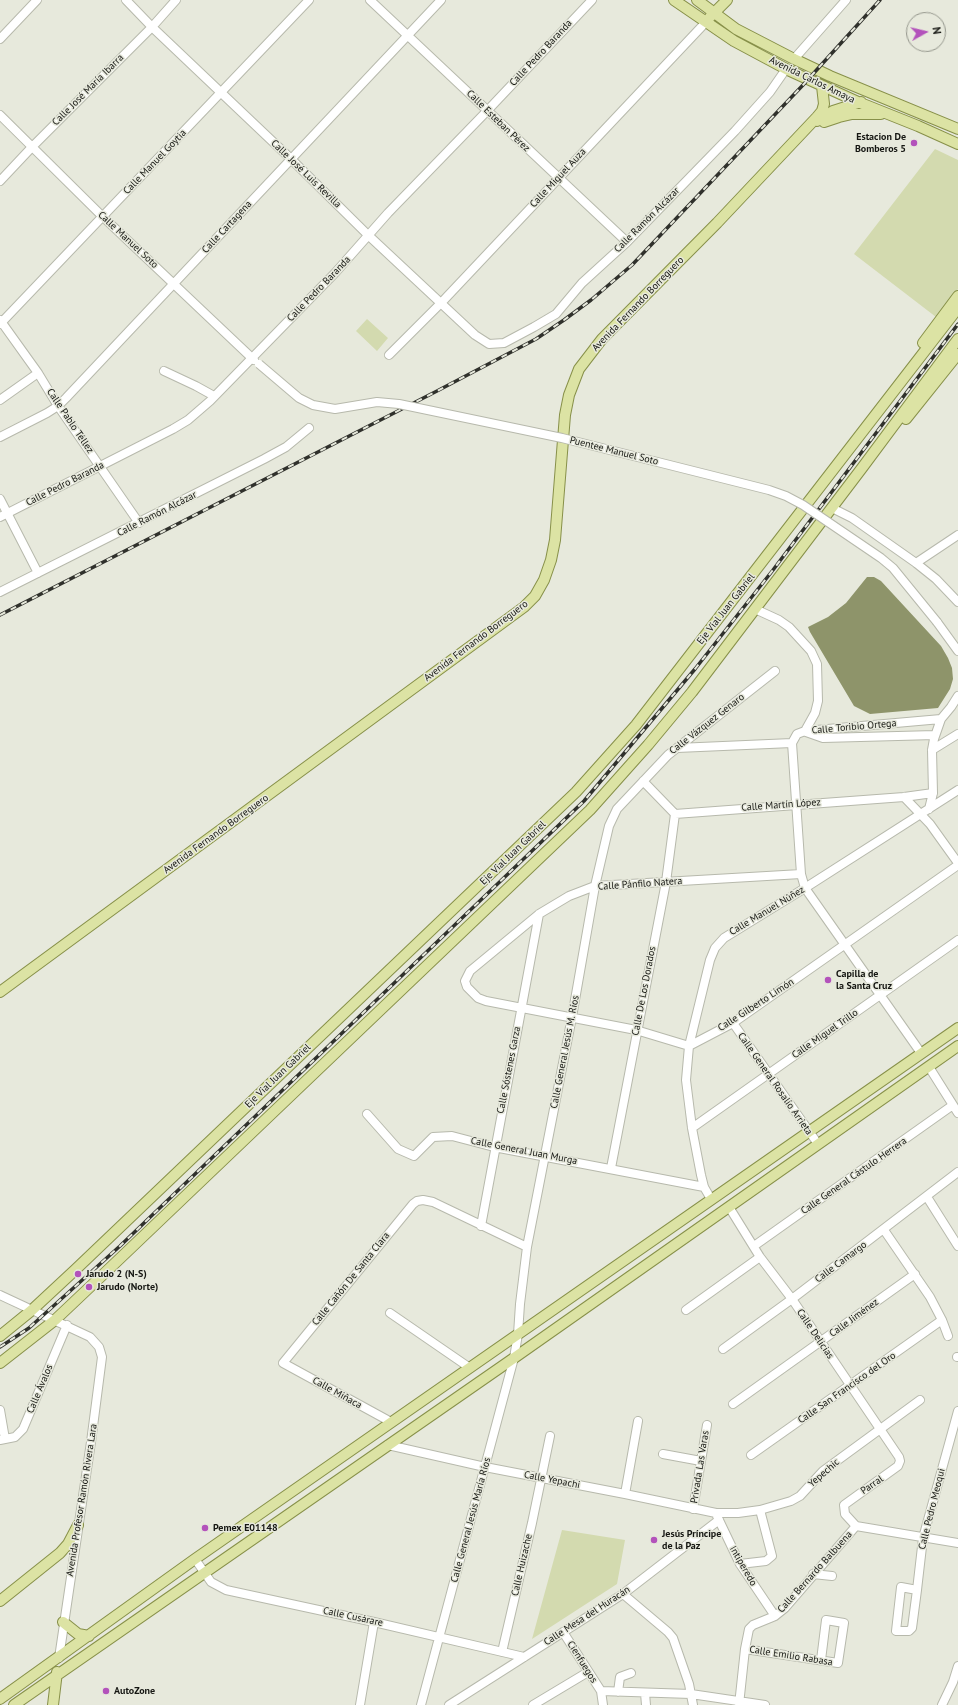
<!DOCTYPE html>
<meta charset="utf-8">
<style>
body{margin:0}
#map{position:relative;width:958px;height:1705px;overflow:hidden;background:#e7e9dc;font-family:"PT Sans",sans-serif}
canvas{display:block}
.north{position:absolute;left:906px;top:12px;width:40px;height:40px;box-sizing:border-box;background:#e7e9dc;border:1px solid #93958b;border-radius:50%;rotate:82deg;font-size:11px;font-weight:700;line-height:16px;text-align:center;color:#151612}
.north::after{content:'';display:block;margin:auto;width:14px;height:18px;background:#b352bb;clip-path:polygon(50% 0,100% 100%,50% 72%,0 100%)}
</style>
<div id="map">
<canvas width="958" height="1705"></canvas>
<div class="north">N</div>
</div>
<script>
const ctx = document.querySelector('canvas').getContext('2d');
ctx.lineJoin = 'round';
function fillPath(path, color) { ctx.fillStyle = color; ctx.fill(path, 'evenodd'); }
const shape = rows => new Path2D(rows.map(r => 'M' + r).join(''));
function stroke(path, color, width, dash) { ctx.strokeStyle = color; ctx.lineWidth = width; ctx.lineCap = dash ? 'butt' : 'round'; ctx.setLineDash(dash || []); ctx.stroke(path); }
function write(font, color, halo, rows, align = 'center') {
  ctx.font = font + ' "PT Sans",sans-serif'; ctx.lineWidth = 3; ctx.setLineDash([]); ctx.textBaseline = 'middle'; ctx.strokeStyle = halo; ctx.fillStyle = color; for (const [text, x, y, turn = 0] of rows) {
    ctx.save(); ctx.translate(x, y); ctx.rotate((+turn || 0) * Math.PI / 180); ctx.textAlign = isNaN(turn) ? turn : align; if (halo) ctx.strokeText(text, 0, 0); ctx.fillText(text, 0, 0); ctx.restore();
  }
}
fillPath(shape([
 [935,149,958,160,958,289,936,317,854,254],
 [367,319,388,338,377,351,356,331],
 [562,1530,625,1540,617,1584,532,1639]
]), '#d3daaf');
fillPath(shape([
 [867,577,874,577,881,581,941,646,948,658,952,668,953,679,950,689,938,708,870,714,854,706,810,632,808,627,828,617,846,603]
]), '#8e946a');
const minor = shape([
 [126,0,152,27,291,159,368,235,475,335,489,344,504,343,534,327,556,314,582,283,627,242,735,131,770,92,786,69],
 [370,0,627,242],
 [0,39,37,0],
 [794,59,846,0],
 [0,115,102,216,254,360],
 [0,181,32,147,152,27,176,0],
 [0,320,38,373,58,406,139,523],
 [0,324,309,0],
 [389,355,441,303,706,22],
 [164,371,196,386,214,396],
 [0,400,38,373],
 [0,437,47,413,58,406,66,398,441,0],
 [0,499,38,573],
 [832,508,852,518,916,563,936,579,958,602],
 [0,517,173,429,188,420,210,401,335,273,388,213,487,111,592,0],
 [916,563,958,535],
 [0,592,264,459,286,447,309,428],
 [755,609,779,620,789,627,811,651,817,664,818,701,815,713,805,731],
 [937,622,958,651],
 [806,732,823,738,935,735],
 [792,743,801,874,805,888,921,1053],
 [792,743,797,734,805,731,941,719],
 [677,748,792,743],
 [932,750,958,734],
 [643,781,675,814,904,797,933,793],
 [904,797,930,824,958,863],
 [929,809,933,793,932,750,934,739,941,719,951,707,958,696],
 [801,874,595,886,569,896,539,914,470,971,465,981,467,987,478,998,486,1001,636,1030,689,1046,733,1023,958,865],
 [733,1023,818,1144],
 [929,1067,958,1113],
 [367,1114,398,1149,414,1156,433,1137,452,1136,494,1147,704,1187],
 [692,1128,958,940],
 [611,1168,666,882,675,814],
 [927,1197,958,1246],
 [711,1199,704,1187,701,1175,692,1128,686,1080,689,1046,710,960,715,948,724,938,805,888,958,790],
 [729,1207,760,1257,792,1299,899,1457,900,1461,898,1466,844,1505,845,1514,856,1526],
 [481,1226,539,914],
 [884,1230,930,1297,942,1320,948,1336],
 [754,1246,953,1105],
 [0,1295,90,1337,99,1347,102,1357,91,1442,59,1658],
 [686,1310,760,1257],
 [390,1313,470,1368],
 [723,1349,792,1299,958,1172],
 [957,1357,958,1357],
 [733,1404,915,1274],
 [0,1410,5,1439],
 [391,1422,283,1363,413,1204,417,1201,423,1200,433,1202,527,1247],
 [0,1440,15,1437,23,1429,67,1325],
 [388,1445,485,1467,625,1494,716,1513,738,1513,760,1510,791,1501,800,1496,823,1471,920,1400],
 [663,1454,701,1461],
 [751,1455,942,1320],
 [625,1494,638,1421],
 [693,1509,707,1425],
 [717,1516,740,1564,775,1616],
 [856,1526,958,1543],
 [195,1559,211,1582,226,1590,374,1622,524,1657],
 [740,1564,766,1561,772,1556,760,1510],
 [813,1574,832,1576],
 [917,1590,901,1587,896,1631,909,1631,912,1628,917,1590,923,1538,958,1411],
 [623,1594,668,1632,673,1638,689,1684,693,1705],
 [563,1632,601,1691,603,1705],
 [745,1649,838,1663,844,1623,826,1620,821,1660],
 [502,1652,532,1523,550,1436],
 [601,1691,691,1694,765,1705],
 [618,1692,620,1677,631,1673],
 [645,1693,646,1705],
 [360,1705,374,1622],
 [421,1705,514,1358,518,1334,520,1304,527,1247,572,1017,595,886,609,826,617,809,668,755,775,671],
 [449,1705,623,1594,719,1520],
 [533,1705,588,1672],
 [739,1705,745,1649,749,1629,753,1625,775,1616,785,1608,856,1526],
 [942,1705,953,1682,958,1666]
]);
const major = shape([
 [674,0,734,41,790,71,858,102,918,126,958,144],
 [697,0,736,29,794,59,830,76,958,129],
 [710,17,727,0],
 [817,121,833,111,861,102],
 [824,122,839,117,852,114,881,114],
 [923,343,958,296],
 [906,419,958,354],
 [0,992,524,607,535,596,544,580,551,560,555,540,565,415,569,395,579,369,602,339,717,223,817,117,822,111,824,104,822,86],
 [0,1336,32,1310,75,1270,576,792,636,725,958,308],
 [0,1363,55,1320,111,1267,590,810,648,745,692,692,862,468,958,339],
 [0,1601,60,1553,68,1544,78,1525],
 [63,1622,78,1634,89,1636],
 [0,1699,195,1559,958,1028],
 [14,1705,514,1358,958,1046],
 [53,1705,57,1672]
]);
stroke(minor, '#b7b9ac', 10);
stroke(major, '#879049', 12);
stroke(minor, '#fff', 8);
stroke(major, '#dce3a4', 10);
const rail = shape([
 [0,615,437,391,536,339,564,320,591,300,632,265,803,85,880,0],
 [0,1347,29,1328,120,1246,584,801,695,669,773,570,958,324]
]);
stroke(rail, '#30312c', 3.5);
stroke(rail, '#e7e9dc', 2, [6]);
const minorBridge = shape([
 [259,364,299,398,313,405,335,409,377,402,399,404,562,438,769,490,786,496,803,505,881,558,893,568,937,622]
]);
stroke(minorBridge, '#b7b9ac', 10, []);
stroke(minorBridge, '#fff', 8);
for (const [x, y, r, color] of [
 [914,143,4,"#b352bb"],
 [828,980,4,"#b352bb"],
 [78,1274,4,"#b352bb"],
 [89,1287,4,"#b352bb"],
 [205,1528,4,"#b352bb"],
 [654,1540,4,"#b352bb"],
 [106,1691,4,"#b352bb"]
]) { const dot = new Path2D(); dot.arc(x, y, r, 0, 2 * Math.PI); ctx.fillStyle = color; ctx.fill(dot); stroke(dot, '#e7e9dc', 1.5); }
write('10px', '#151612', '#e7e9dc', [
 ["Calle Pedro Baranda",541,53,-47],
 ["Avenida Carlos Amaya",812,80,26],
 ["Calle José María Ibarra",88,90,-45],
 ["Calle Esteban Pérez",498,121,44],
 ["Calle Manuel Goytia",155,162,-46],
 ["Calle José Luis Revilla",306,174,44],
 ["Calle Miguel Auza",558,178,-47],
 ["Calle Ramón Alcázar",647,220,-45],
 ["Calle Cartagena",227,227,-47],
 ["Calle Manuel Soto",128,240,43],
 ["Calle Pedro Baranda",319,289,-46],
 ["Avenida Fernando Borreguero",638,304,-46],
 ["Calle Pablo Téllez",70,421,56],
 ["Puentee Manuel Soto",614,451,14],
 ["Calle Pedro Baranda",65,484,-27],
 ["Calle Ramón Alcázar",157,514,-27],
 ["Eje Vial Juan Gabriel",726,609,-52],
 ["Avenida Fernando Borreguero",476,641,-37],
 ["Calle Vázquez Genaro",707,724,-38],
 ["Calle Toribio Ortega",854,727,-5],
 ["Calle Martín López",781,805,-4],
 ["Avenida Fernando Borreguero",216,834,-36],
 ["Eje Vial Juan Gabriel",513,853,-44],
 ["Calle Pánfilo Natera",640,884,-4],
 ["Calle Manuel Núñez",767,911,-31],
 ["Calle De Los Dorados",644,991,-79],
 ["Calle Gilberto Limón",756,1005,-33],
 ["Calle Miguel Trillo",825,1034,-35],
 ["Calle General Jesús M. Ríos",565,1052,-79],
 ["Calle Sóstenes Garza",509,1070,-79],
 ["Eje Vial Juan Gabriel",278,1076,-44],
 ["Calle General Rosalío Arrieta",775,1084,55],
 ["Calle General Juan Murga",524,1151,11],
 ["Calle General Cástulo Herrera",854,1176,-35],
 ["Calle Camargo",841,1262,-37],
 ["Calle Cañón De Santa Clara",351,1279,-51],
 ["Calle Jiménez",854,1318,-36],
 ["Calle Delicias",815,1334,56],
 ["Calle San Francisco del Oro",847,1388,-35],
 ["Calle Ávalos",40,1389,-67],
 ["Calle Miñaca",337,1393,29],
 ["Privada Las Varas",700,1467,-81],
 ["Yepechic",824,1473,-41],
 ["Calle Yepachi",552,1480,11],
 ["Parral",872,1485,-35],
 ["Avenida Profesor Ramón Rivera Lara",82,1500,-81],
 ["Calle Pedro Meoqui",932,1509,-76],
 ["Calle General Jesús María Ríos",471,1520,-75],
 ["Calle Huizache",522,1565,-77],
 ["Intiperedo",743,1566,60],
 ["Calle Bernardo Balbuena",815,1572,-48],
 ["Calle Mesa del Huracán",587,1616,-33],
 ["Calle Cusárare",353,1617,12],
 ["Calle Emilio Rabasa",791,1656,9],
 ["Cienfuegos",582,1662,58]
]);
write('bold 10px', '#151612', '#e7e9dc', [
 ["Estacion De",906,137,"right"],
 ["Bomberos 5",906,149,"right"],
 ["Capilla de",836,974],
 ["la Santa Cruz",836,986],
 ["Jarudo 2 (N-S)",86,1274],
 ["Jarudo (Norte)",97,1287],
 ["Pemex E01148",213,1528],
 ["Jesús Príncipe",662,1534],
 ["de la Paz",662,1546],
 ["AutoZone",114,1691]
], 'left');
</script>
